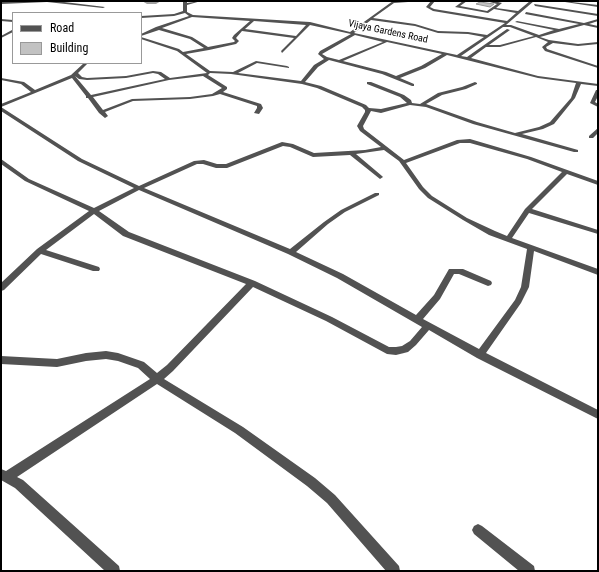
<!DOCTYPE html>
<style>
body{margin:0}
#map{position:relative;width:599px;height:572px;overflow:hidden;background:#fff;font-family:"Roboto Condensed",sans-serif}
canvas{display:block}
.frame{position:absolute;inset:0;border:2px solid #000;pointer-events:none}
.legend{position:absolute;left:12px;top:12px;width:130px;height:52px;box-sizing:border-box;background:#fff;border:1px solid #999;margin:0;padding:5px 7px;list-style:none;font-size:12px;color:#000}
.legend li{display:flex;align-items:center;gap:8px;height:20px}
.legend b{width:20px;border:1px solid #999}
</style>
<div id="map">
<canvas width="599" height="572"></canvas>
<div class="frame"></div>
<ul class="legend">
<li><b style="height:5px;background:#525252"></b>Road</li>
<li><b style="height:11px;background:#c2c2c2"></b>Building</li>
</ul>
</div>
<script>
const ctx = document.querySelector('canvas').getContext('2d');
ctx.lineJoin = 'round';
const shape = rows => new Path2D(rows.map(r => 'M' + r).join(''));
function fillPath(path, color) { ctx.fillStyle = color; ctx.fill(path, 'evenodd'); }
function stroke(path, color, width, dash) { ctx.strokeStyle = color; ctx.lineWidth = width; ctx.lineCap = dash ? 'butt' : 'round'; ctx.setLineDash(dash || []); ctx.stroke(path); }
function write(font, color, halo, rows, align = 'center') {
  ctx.font = font + ' "Roboto Condensed",sans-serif'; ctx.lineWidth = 3; ctx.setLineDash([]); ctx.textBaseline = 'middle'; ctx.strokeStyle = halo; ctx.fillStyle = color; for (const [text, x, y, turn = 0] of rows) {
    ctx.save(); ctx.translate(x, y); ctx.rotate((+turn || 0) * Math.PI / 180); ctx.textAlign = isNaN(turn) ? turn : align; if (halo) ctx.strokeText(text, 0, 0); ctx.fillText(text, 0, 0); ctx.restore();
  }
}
fillPath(shape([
 [142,1,161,1,156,4,147,4,142,1]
]), '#a0a0a0');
const building = shape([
 [480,2,494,4,490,7,476,4,480,2]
]);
fillPath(building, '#c2c2c2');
stroke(building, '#969696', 1);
fillPath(shape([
 [25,1,56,1,105,7,103,8,47,2,1,4,1,2,25,1],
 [183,1,187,1,187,3,201,1,187,5,187,12,193,15,310,22,350,32,393,1,422,1,394,3,373,18,415,24,438,31,468,32,487,35,505,23,433,11,426,7,431,1,435,1,430,7,434,9,507,21,516,13,494,9,488,13,455,7,463,1,467,1,460,6,487,11,497,4,486,1,494,1,502,3,496,8,518,11,530,1,534,1,506,25,511,25,539,35,554,30,515,22,517,21,559,29,579,24,525,14,526,12,584,23,598,19,598,21,589,24,598,26,598,28,584,25,540,37,549,40,578,44,598,42,598,44,578,46,553,43,546,47,547,49,598,66,598,68,545,51,542,47,548,42,536,37,500,47,486,47,471,58,538,76,598,84,598,86,581,84,575,98,554,124,543,129,522,134,578,150,578,152,574,152,473,124,426,107,410,105,381,113,371,111,363,126,364,129,404,160,457,140,470,139,531,157,598,181,598,185,567,174,532,209,598,230,598,234,529,213,512,238,598,269,598,275,534,251,529,287,521,303,486,353,598,410,598,419,477,358,429,330,416,345,408,352,396,355,387,354,326,321,253,287,173,371,164,379,243,427,315,478,335,495,399,566,400,571,386,571,327,503,307,486,235,433,157,384,17,477,23,480,119,566,120,571,105,571,15,488,1,480,1,469,6,471,150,379,138,368,118,361,106,359,86,361,57,367,1,364,1,356,57,359,86,353,106,351,118,353,144,362,157,373,167,365,246,284,123,236,94,214,46,250,99,267,100,269,99,271,93,271,41,254,4,290,1,291,1,283,37,249,89,211,25,181,1,164,1,159,29,179,94,208,134,188,78,161,1,111,1,107,82,159,139,186,194,161,204,160,217,164,226,164,282,142,293,144,314,153,365,150,381,147,360,131,357,126,365,112,365,110,362,107,317,88,302,84,231,74,210,73,208,75,227,87,227,89,223,92,261,104,263,108,259,114,254,113,257,108,257,106,220,94,213,96,190,99,133,101,105,112,108,116,105,118,99,113,88,98,86,98,86,96,72,78,1,107,1,104,31,92,21,84,1,80,1,78,24,82,35,90,71,75,84,63,88,63,78,73,82,77,87,78,126,76,153,71,161,72,170,78,207,73,177,51,141,39,141,37,179,49,183,52,204,48,190,39,159,30,141,36,141,34,156,27,189,16,185,13,174,16,141,18,141,16,174,14,183,11,183,1],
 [192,17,250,21,234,35,232,38,235,41,234,42,208,47,192,37,162,28,192,17],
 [371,20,415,26,438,33,468,34,484,37,457,55,354,33,371,20],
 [254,21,306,25,296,36,245,29,254,21],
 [310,25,351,34,320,51,318,54,324,59,314,65,301,81,238,73,257,63,289,68,289,67,287,66,256,61,233,72,210,71,186,54,209,50,236,44,239,41,236,38,242,31,294,38,281,51,282,53,310,25],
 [503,27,510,27,534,36,500,45,489,45,510,30,507,29,467,57,461,56,503,27],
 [355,35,383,42,339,60,327,57,322,54,355,35],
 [387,42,442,54,421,66,396,76,386,72,343,61,387,42],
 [447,55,538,78,576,83,571,98,550,122,539,127,515,133,477,122,426,104,442,95,466,89,477,84,477,83,475,82,462,87,438,93,420,104,412,103,411,100,404,95,371,82,367,82,367,84,400,97,407,103,381,109,369,108,366,105,321,86,305,82,318,67,329,60,382,74,412,86,414,86,414,84,400,78,425,68,447,55],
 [153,73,158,74,165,79,91,95,75,76,79,79,87,80,126,78,153,73],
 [203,76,222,88,212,94,190,97,132,99,103,110,93,97,169,80,203,76],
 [460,143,470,143,527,159,562,172,525,209,507,236,495,231,467,218,432,196,423,187,406,163,460,143],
 [283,146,290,147,313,157,350,155,380,179,383,177,382,176,356,154,384,150,399,161,419,189,428,198,463,220,489,235,527,249,521,287,515,300,479,349,423,319,440,299,454,274,459,274,488,286,491,285,492,283,491,281,463,269,449,269,434,295,416,315,343,274,296,252,328,224,345,212,379,195,379,193,375,193,341,210,324,222,290,249,144,188,197,164,203,164,216,168,227,168,283,146],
 [139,190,288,254,337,278,422,327,410,341,402,346,396,347,389,347,332,317,255,281,129,232,99,211,139,190],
 [563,1,598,5,598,7,565,2,563,1],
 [534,4,598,14,598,16,535,6,534,4],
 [1,19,13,20,13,22,1,21,1,19],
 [12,30,13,30,13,32,1,38,1,36,12,30],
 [596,90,598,90,598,96,595,102,598,104,598,107,590,103,596,90],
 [598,128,598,133,593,138,589,138,589,136,598,128],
 [478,524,482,526,534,566,535,571,519,571,474,534,472,530,474,526,478,524]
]), '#525252');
write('10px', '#000', '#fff', [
 ["Vijaya Gardens Road",388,32,12]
]);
</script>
